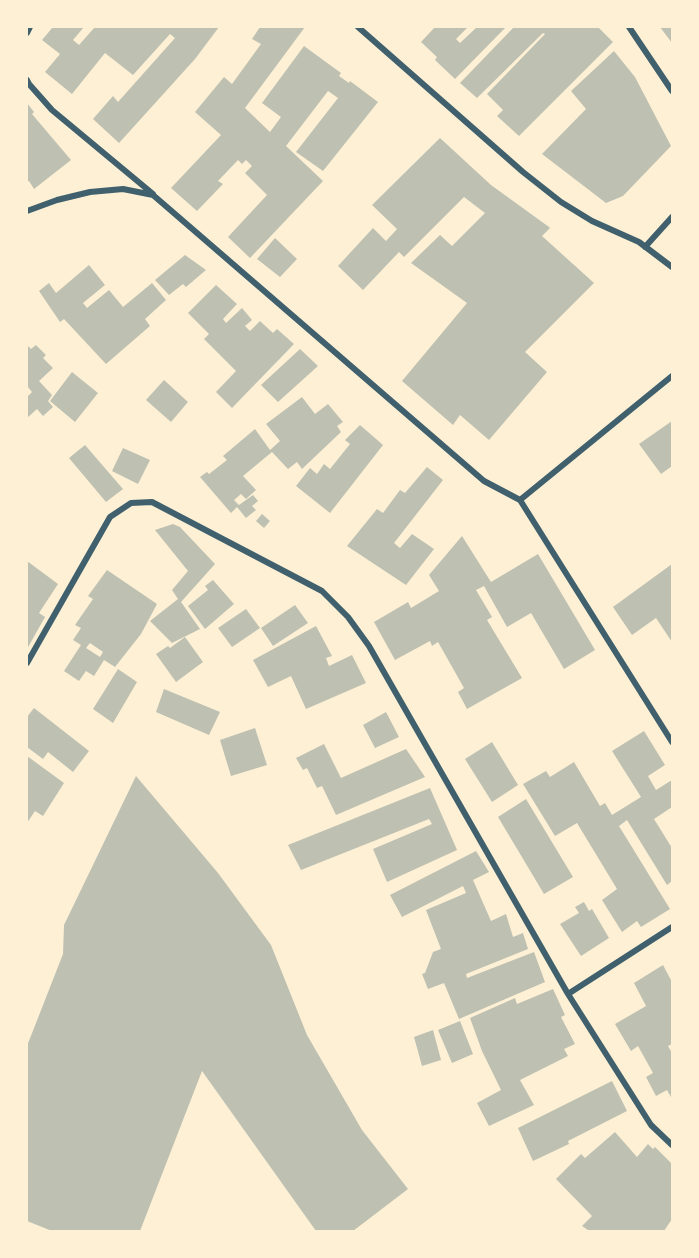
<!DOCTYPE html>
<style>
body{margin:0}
#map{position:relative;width:699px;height:1258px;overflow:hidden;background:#fdf0d5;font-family:Inter,sans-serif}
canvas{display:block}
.frame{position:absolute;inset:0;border:28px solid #fdf0d5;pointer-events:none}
</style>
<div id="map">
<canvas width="699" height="1258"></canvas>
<div class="frame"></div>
</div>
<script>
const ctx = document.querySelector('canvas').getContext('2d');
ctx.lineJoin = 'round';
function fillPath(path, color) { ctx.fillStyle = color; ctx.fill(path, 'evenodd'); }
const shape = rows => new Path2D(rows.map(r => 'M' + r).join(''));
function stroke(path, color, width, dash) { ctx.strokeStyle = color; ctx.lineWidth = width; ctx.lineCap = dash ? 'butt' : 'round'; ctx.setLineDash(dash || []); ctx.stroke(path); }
fillPath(shape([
 [53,27,84,27,73,40,79,45,95,27,219,27,195,59,119,143,93,119,113,96,118,102,175,38,170,34,133,75,105,53,72,94,45,72,60,54,42,40],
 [260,27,305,27,245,108,270,132,281,117,262,103,304,46,341,73,339,76,349,83,350,81,378,102,323,171,296,152,338,98,328,91,286,146,323,181,250,258,228,237,267,195,245,173,252,166,246,160,242,164,238,160,218,181,223,184,197,211,171,188,221,135,195,112,224,77,232,84,261,44,252,39],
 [435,27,468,27,456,39,460,43,477,27,506,27,455,79,435,60,437,57,421,42],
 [514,27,598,27,613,42,519,136,497,116,503,110,487,94,545,34,543,33,477,98,460,83],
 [660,27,672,27,672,43],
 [614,51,635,77,671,146,623,196,606,203,542,154,586,109,571,91],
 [27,103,34,112,32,114,71,160,34,189,29,181,27,182],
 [440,138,491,185,549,227,550,228,542,236,594,283,525,352,547,372,489,440,460,415,453,425,402,381,467,303,411,263,440,235,452,246,485,213,464,197,404,257,399,252,363,290,338,266,373,228,386,241,397,229,372,205],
 [275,238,297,259,280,277,257,259],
 [185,255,206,270,186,287,183,284,169,295,155,280],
 [89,265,105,285,83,303,87,308,109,290,123,307,152,283,166,300,145,319,150,326,106,364,64,319,60,322,39,291,49,283,56,293],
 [216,285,237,304,223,319,226,323,242,308,252,320,245,326,250,331,260,321,273,333,277,329,294,344,232,408,216,392,236,371,204,339,209,334,188,313],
 [27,345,31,349,36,345,46,355,43,358,53,368,39,381,52,395,48,401,53,407,43,416,37,409,27,418,27,397,32,392,27,386],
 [300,349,318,366,278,402,261,385],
 [72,372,98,393,75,422,50,401],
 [164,380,188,402,171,422,146,400],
 [302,397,315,414,328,404,343,422,337,426,341,432,302,469,297,462,288,469,272,452,243,476,256,490,246,499,241,494,234,500,239,505,253,495,258,501,252,506,256,510,246,518,237,507,231,513,200,477,207,472,209,474,227,460,223,456,255,429,270,450,280,441,266,424],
 [672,421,672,466,661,474,639,444],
 [360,425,383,445,330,513,296,486,310,468,317,474,324,464,330,469,350,444,345,440],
 [85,445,123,489,106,502,69,458],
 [123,448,150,460,138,484,112,471],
 [427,467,443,480,394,543,400,548,412,534,434,549,406,585,347,546,377,509,383,513,400,490,405,493],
 [262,514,270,521,264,528,256,521],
 [173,524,180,527,215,564,181,602,200,629,172,643,150,621,178,599,172,590,188,571,155,530],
 [462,536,491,582,538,554,595,650,564,669,531,613,507,627,484,586,476,590,492,617,487,620,522,678,467,709,458,692,464,688,438,642,432,646,430,641,395,660,374,622,408,602,411,608,439,591,429,575],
 [27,561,58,584,39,613,45,617,27,649],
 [672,564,672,642,656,618,632,635,613,607],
 [107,570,157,604,141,634,115,667,104,660,94,676,86,671,79,681,64,671,81,645,73,640,81,628,75,625,93,599,88,596],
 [90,643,103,652,100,657,86,648],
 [213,580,234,604,205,629,188,606,208,590,205,586],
 [295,605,308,623,273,646,261,628],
 [246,609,260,628,232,647,218,628],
 [316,626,332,656,326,658,329,666,352,655,366,683,306,709,291,676,268,687,253,660],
 [185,637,203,662,176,682,156,654,168,646,170,648],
 [118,669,137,682,113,723,93,709],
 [164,689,220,712,209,735,156,712],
 [34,708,89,751,73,772,48,752,43,759,27,747,27,717],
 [386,712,399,737,375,748,363,725],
 [255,728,267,765,231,776,220,740],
 [644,731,665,765,648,776,656,790,672,780,672,807,654,819,672,848,672,881,667,885,627,820,619,826,670,909,641,927,637,921,622,932,602,900,617,889,577,823,555,836,523,784,546,771,550,777,574,762,600,806,605,803,612,815,641,797,612,751],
 [492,742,518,785,492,802,465,759],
 [324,744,341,778,406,749,425,777,336,815,322,786,317,788,307,768,303,770,296,758],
 [27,756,64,783,43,816,35,811,27,823],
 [136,776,218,873,271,945,307,1035,362,1130,408,1189,353,1231,316,1231,202,1071,140,1231,52,1231,27,1221,27,1046,63,954,64,925],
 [430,788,457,850,387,882,373,849,432,824,429,819,301,870,288,845],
 [526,799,573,877,544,894,498,817],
 [476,851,489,872,473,880,491,921,506,914,513,937,523,933,528,949,466,974,467,978,534,952,545,982,459,1019,444,983,428,989,422,974,425,973,433,952,441,949,426,910,466,893,463,886,402,917,390,895],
 [584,902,589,911,592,909,609,938,581,956,560,924,579,913,575,907],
 [663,965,672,982,672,1044,668,1046,672,1053,672,1099,667,1090,656,1096,646,1077,653,1073,638,1046,631,1051,615,1024,646,1006,634,983],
 [553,989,565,1015,561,1017,575,1044,564,1049,568,1056,520,1080,534,1105,489,1126,477,1103,501,1090,482,1051,470,1018,515,998,517,1004],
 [460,1021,473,1054,452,1063,438,1030],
 [433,1030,441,1060,422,1066,414,1037],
 [612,1081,627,1111,568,1141,569,1144,533,1161,518,1128],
 [615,1132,637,1157,648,1144,653,1149,655,1147,672,1164,672,1219,664,1231,587,1231,588,1230,582,1226,592,1216,556,1179,581,1154,585,1158]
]), '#bec0b2');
stroke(shape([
 [358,27,523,172,561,202,592,221,639,242,672,267],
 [629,27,672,91],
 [27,33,30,27],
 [27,80,29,84,52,110,153,194],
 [27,211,57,200,90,192,123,189,153,195,484,481,520,500,672,742],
 [645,247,672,217],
 [520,500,672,376],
 [27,663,110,517,131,503,152,502,322,591,348,617,369,646,568,994,651,1125,672,1145],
 [568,994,672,927]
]), '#3f606c', 6);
</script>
